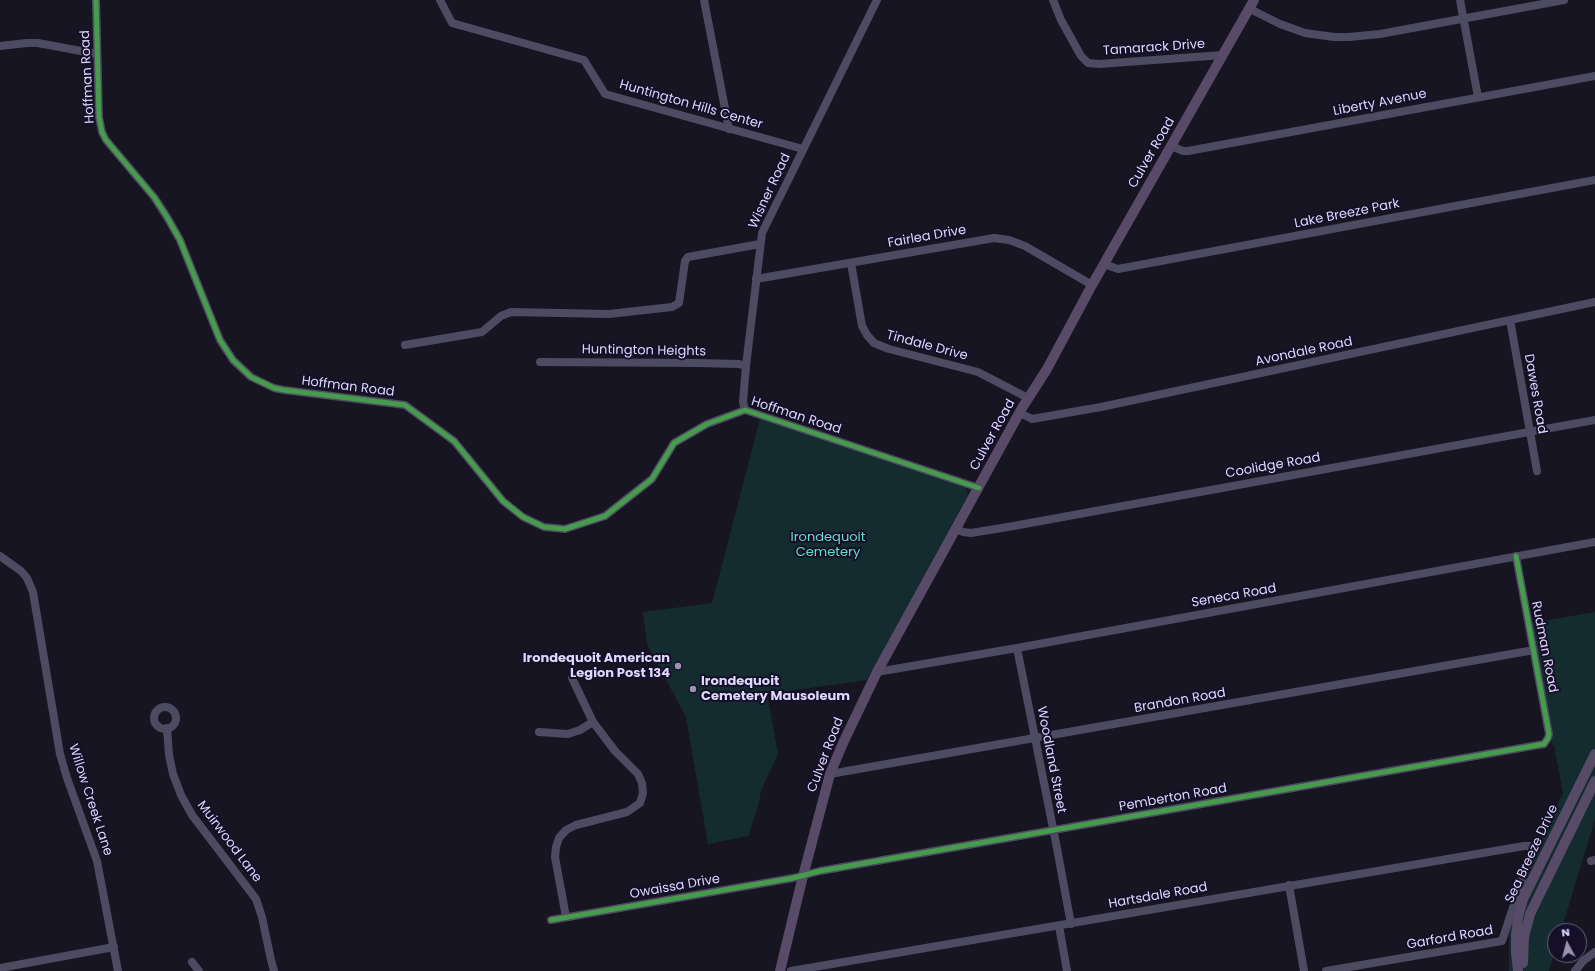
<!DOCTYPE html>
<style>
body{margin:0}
#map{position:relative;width:1595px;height:971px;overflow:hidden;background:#181522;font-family:Poppins,sans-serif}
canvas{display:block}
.north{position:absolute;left:1547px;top:923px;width:40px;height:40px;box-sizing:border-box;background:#151027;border:1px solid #65607d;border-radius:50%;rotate:353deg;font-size:11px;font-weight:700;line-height:16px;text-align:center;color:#ded7fe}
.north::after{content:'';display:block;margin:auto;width:14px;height:18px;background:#9993b1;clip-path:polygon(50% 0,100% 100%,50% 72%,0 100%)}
</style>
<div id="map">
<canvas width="1595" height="971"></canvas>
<div class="north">N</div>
</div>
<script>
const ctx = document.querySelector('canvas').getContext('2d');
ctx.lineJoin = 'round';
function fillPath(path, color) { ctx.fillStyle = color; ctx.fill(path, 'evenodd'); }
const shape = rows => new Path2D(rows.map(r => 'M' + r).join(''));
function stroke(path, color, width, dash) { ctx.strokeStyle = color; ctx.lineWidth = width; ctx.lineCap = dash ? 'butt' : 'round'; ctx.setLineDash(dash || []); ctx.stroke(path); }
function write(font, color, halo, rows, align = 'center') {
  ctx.font = font + ' Poppins,sans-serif'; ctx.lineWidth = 4; ctx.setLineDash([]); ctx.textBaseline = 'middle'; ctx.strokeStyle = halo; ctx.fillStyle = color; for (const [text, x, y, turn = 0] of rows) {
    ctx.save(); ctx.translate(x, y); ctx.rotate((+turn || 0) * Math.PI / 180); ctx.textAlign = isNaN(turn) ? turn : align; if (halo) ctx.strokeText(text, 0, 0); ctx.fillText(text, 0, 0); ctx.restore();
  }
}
fillPath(shape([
 [760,419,960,486,966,488,968,495,867,680,767,694,778,754,761,791,758,807,748,836,708,844,686,717,647,644,643,612,712,603],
 [1595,612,1595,819,1561,931,1555,931,1555,951,1549,971,1509,971,1509,930,1531,862,1563,793,1554,745,1552,745,1552,737,1531,623]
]), '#142c2f');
stroke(shape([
 [96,0,99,117,102,132,106,140,154,197,167,217,180,240,220,340,233,360,251,377,274,388,284,390,405,405,454,441,503,501,523,517,544,527,565,529,605,516,652,479,674,443,707,424,745,410,979,488],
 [440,0,452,23,584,60,605,94,803,149],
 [704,0,729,129],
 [1053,0,1061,20,1081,56,1088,63,1099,64,1223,55],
 [1460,0,1478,97],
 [1250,9,1280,24,1305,33,1334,37,1349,37,1380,34,1564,0],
 [0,46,27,43,38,43,97,54],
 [1171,146,1183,151,1188,151,1595,76],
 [851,263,862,326,867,335,874,343,889,349,978,372,1028,398],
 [1104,264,1118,269,1595,180],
 [756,279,994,238,1009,240,1025,246,1092,285],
 [1510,320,1537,471],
 [405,345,482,332,501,316,511,312,609,314,672,307,679,303,685,261,688,257,760,244],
 [540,362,699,363,739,364,746,366],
 [745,410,743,402,746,366,762,233,877,0],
 [1020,413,1032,419,1101,407,1595,302],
 [956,529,963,532,971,533,1008,527,1595,420],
 [0,556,21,571,27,578,33,592,60,754,67,778,97,861,118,971],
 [1017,648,1056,843,1071,924],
 [877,672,1017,648,1595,542],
 '154 718a11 11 0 1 1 22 0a11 11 0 1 1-22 0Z',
 [167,728,169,755,173,774,181,795,192,815,256,899,262,917,271,960,274,971],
 [539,732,568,734,580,730,593,722],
 [830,774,1534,650],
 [1591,861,1595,860],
 [1289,885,1304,971],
 [566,917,555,857,556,847,559,838,566,830,576,825,627,812,640,803,643,793,642,783,638,774,615,751,593,722,572,678],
 [551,920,793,878,820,871,1544,744,1548,738,1549,734,1516,556],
 [1059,926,1067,971],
 [192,962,199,971],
 [0,968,114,947],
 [791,971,1524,846,1530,846,1531,849,1531,853,1502,941,1326,971],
 [1575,971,1583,961,1595,952]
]), '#4d4b62', 8);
stroke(shape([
 [1523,963,1524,937,1530,914,1595,781],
 [780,971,802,880,830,774,843,743,877,672,1022,408,1047,369,1092,285,1254,0],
 [1518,971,1516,952,1516,935,1518,917,1523,899,1595,754]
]), '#574b67', 10);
stroke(shape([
 [96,0,99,117,102,132,106,140,154,197,167,217,180,240,220,340,233,360,251,377,274,388,284,390,405,405,454,441,503,501,523,517,544,527,565,529,605,516,652,479,674,443,707,424,745,410,979,488],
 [551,920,793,878,820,871,1544,744,1548,738,1549,734,1516,556]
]), '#469c4c', 5);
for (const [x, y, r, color] of [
 [678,666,4,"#9993b1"],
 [693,689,4,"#9993b1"]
]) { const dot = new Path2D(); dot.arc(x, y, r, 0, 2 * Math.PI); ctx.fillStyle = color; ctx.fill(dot); stroke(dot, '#151027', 1.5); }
write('13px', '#ded7fe', '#151027', [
 ["Tamarack Drive",1154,48,-4],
 ["Hoffman Road",88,77,-93],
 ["Liberty Avenue",1380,103,-11],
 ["Huntington Hills Center",691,105,16],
 ["Culver Road",1152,153,-60],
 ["Wisner Road",770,191,-65],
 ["Lake Breeze Park",1347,214,-11],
 ["Fairlea Drive",927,237,-10],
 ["Tindale Drive",927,346,15],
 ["Huntington Heights",644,351,1],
 ["Avondale Road",1304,352,-12],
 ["Hoffman Road",348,387,7],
 ["Dawes Road",1535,394,80],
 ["Hoffman Road",796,416,18],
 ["Culver Road",993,435,-61],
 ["Coolidge Road",1273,466,-10],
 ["Seneca Road",1234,596,-10],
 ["Rudman Road",1544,647,79],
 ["Brandon Road",1180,701,-10],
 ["Culver Road",826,755,-69],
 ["Woodland Street",1051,760,79],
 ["Pemberton Road",1173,798,-10],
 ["Willow Creek Lane",90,800,72],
 ["Muirwood Lane",229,842,53],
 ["Sea Breeze Drive",1532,854,-65],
 ["Owaissa Drive",675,887,-10],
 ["Hartsdale Road",1158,896,-10],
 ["Garford Road",1450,938,-10]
]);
write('13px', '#62dfc8', '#151027', [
 ["Irondequoit",828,538],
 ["Cemetery",828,553]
]);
write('bold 13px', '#ded7fe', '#151027', [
 ["Irondequoit American",670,659],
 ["Legion Post 134",670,674],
 ["Irondequoit",701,682,"left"],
 ["Cemetery Mausoleum",701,697,"left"]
], 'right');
</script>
